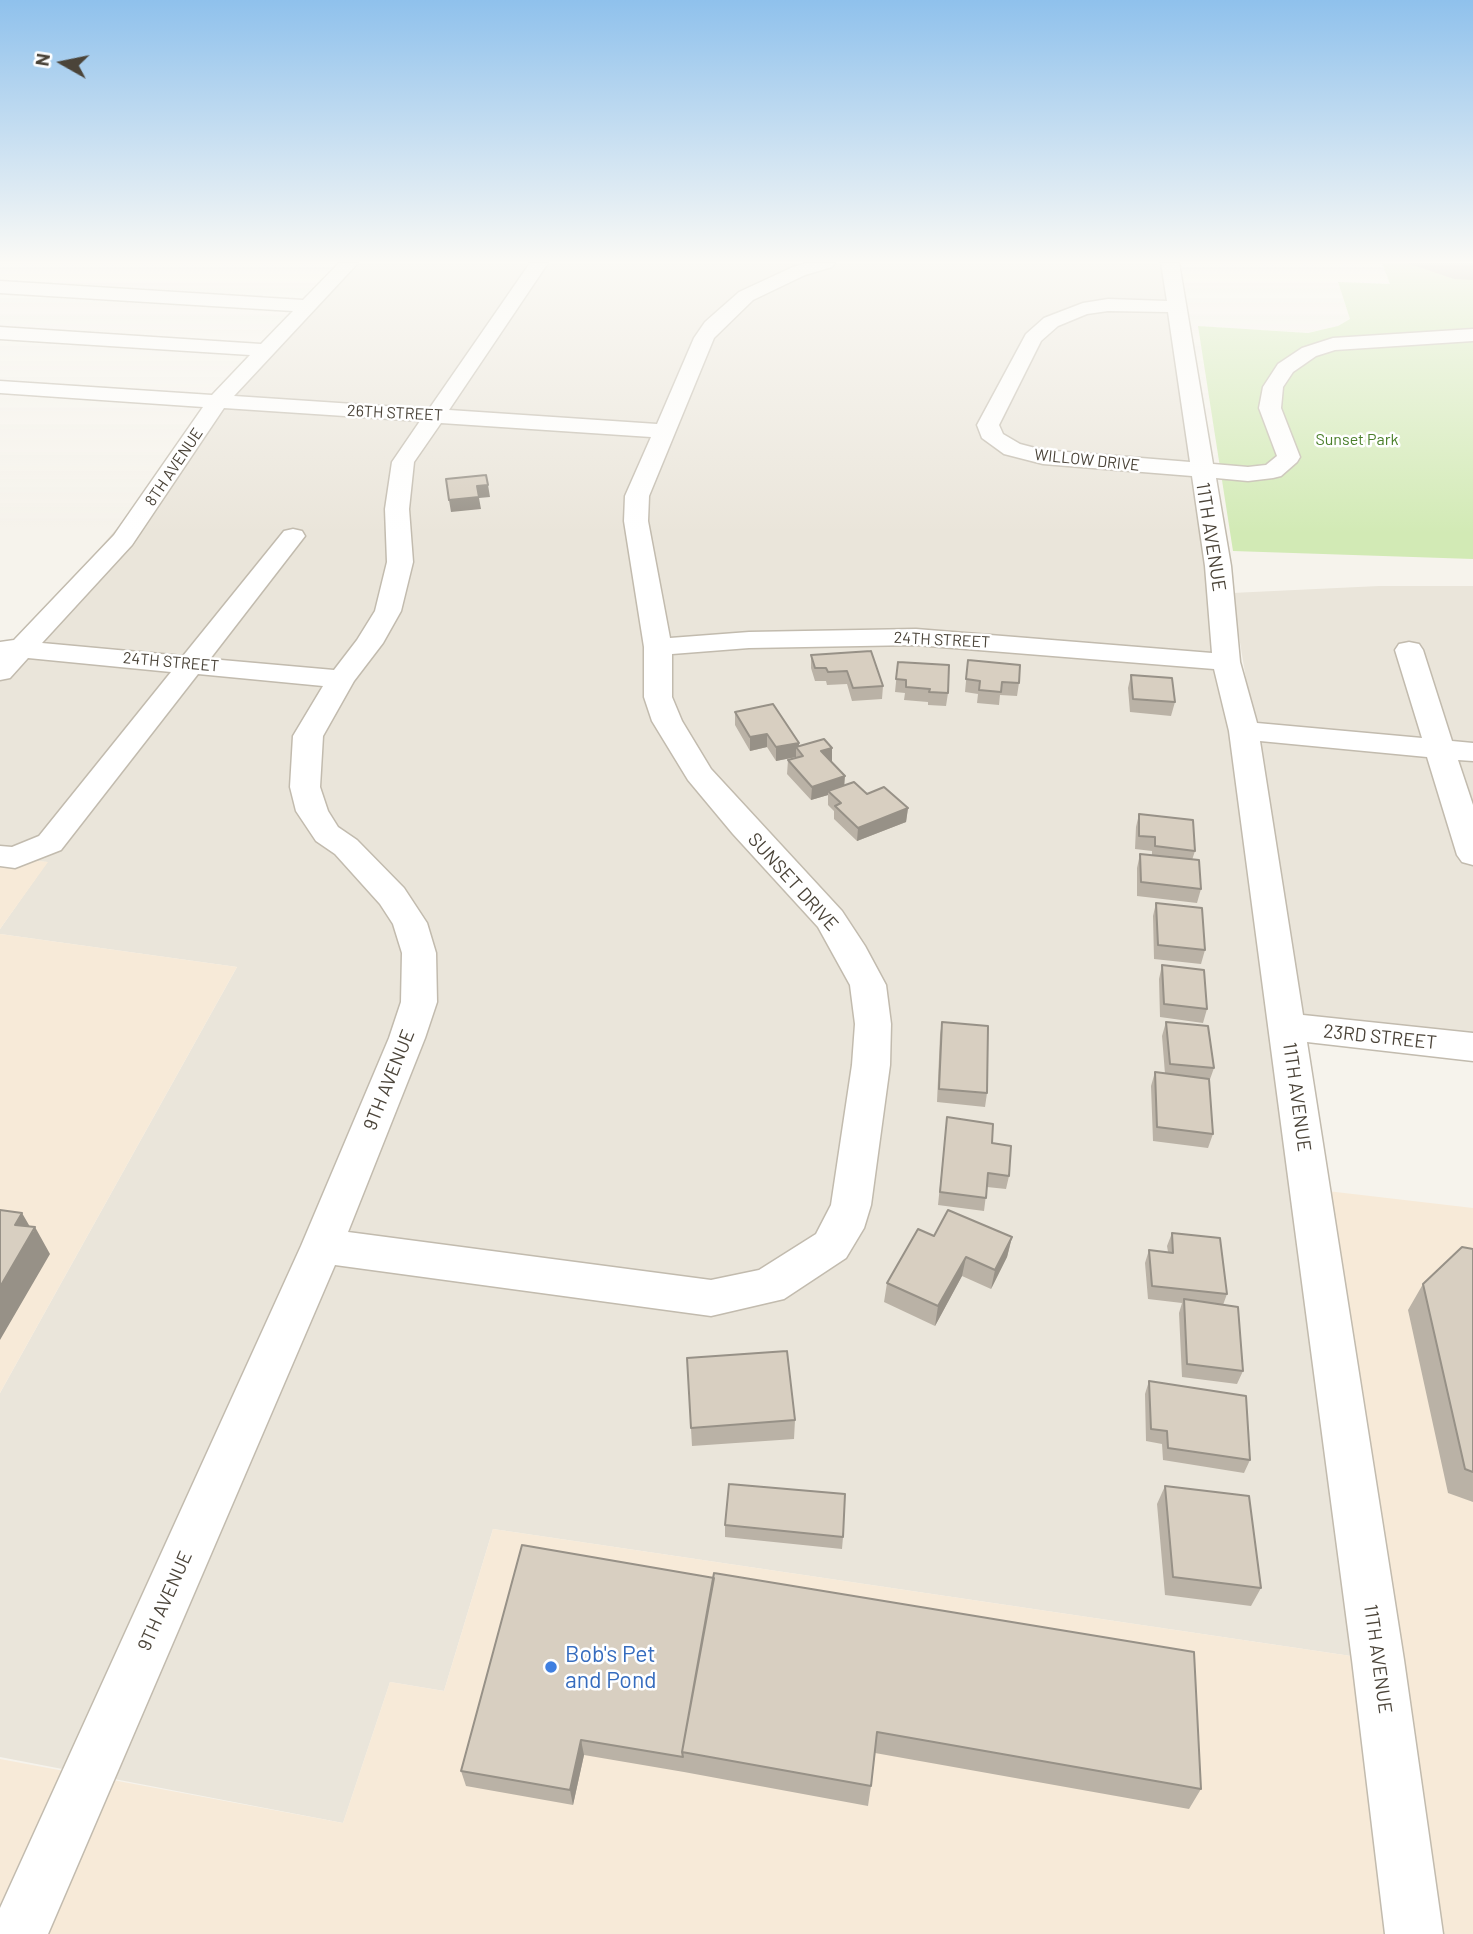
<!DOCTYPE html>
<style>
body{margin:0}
#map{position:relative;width:1473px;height:1934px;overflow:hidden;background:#f6f3ec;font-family:Barlow,sans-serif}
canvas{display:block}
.north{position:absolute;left:28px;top:28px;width:70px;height:70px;-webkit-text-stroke:5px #fff;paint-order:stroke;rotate:279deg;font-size:19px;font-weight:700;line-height:28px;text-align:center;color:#4b4439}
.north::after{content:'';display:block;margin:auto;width:24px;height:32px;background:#4b4439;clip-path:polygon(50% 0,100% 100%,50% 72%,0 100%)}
</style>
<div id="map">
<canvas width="1473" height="1934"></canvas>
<div class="north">N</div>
</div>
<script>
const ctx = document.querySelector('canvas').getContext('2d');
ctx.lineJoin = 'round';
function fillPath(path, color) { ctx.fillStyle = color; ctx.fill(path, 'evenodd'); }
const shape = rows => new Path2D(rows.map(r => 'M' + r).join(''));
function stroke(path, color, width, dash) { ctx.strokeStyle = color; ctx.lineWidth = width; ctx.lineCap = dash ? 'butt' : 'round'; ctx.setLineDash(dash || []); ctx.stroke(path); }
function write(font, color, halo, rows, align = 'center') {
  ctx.font = font + ' Barlow,sans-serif'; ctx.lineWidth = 5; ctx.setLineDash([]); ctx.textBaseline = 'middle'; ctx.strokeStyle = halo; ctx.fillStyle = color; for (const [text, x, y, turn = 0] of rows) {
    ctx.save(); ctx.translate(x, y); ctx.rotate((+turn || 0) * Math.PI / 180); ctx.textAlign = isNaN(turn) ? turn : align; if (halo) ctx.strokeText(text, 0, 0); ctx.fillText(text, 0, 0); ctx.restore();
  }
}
fillPath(shape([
 [347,263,1173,263,1378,1660,493,1529,444,1691,390,1682,343,1823,0,1757,0,1393,237,967,0,934,0,929,47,862,0,857,0,663],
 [1379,586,1473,586,1473,1037,1301,1018,1232,593]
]), '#eae5da');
fillPath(shape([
 [0,857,48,862,0,929],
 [0,934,237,967,0,1393],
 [1310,1189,1473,1208,1473,1934,0,1934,0,1759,343,1823,390,1682,444,1691,493,1529,1378,1660]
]), '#f7ead8');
fillPath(shape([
 [1382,263,1473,263,1473,559,1233,551,1198,326,1308,333,1338,326,1350,319,1338,282,1390,284]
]), '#d2eab5');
const minor = shape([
 [339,263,358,263,234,396,429,409,530,263,548,263,449,410,657,424,694,338,705,322,739,292,793,267,807,263,835,263,832,267,805,275,753,300,714,338,649,496,648,521,670,638,749,632,916,629,1212,653,1205,566,1192,476,1043,464,1004,454,982,438,977,425,1026,334,1044,318,1083,303,1108,299,1167,301,1161,263,1179,263,1213,464,1248,467,1266,465,1277,456,1259,408,1263,387,1278,364,1302,348,1333,338,1473,329,1473,341,1335,350,1316,356,1293,372,1283,387,1281,408,1300,457,1297,462,1281,476,1273,478,1248,481,1216,478,1231,566,1240,662,1257,723,1422,738,1395,650,1399,644,1409,642,1419,644,1423,650,1452,741,1473,743,1473,761,1458,760,1473,805,1473,865,1462,862,1457,855,1427,757,1260,741,1303,1015,1473,1033,1473,1061,1307,1042,1404,1660,1443,1934,1385,1934,1352,1660,1229,731,1214,669,916,645,749,648,672,654,672,697,682,721,711,769,842,911,865,946,886,985,891,1024,890,1065,871,1205,864,1228,846,1258,784,1299,711,1316,335,1265,48,1934,0,1934,0,1908,301,1246,389,1038,401,1002,402,953,393,924,380,904,335,854,316,841,296,811,290,787,293,736,323,686,198,674,61,850,15,868,0,866,0,846,12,847,39,836,171,672,28,658,10,678,0,680,0,642,14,640,114,535,203,407,0,393,0,381,212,395,250,355,0,339,0,327,261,344,293,311,0,293,0,281,303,300,339,263],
 [1108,311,1168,312,1190,462,1043,450,1020,444,1003,434,999,425,1041,341,1058,326,1087,314,1108,311],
 [224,408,420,421,392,462,385,509,387,562,375,611,357,640,334,670,210,659,305,536,302,531,293,529,284,531,183,656,42,643,132,545,224,408],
 [441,423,651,437,625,496,624,521,644,647,644,697,652,721,688,780,733,834,818,927,850,985,855,1024,852,1065,831,1205,816,1234,759,1270,711,1280,348,1232,425,1038,437,1002,436,953,427,923,404,888,357,840,338,827,328,811,320,787,323,736,354,681,383,643,401,611,413,562,409,509,414,462,441,423]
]);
stroke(minor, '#c2bbae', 3);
fillPath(minor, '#fff');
fillPath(shape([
 [1407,263,1473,263,1473,280,1454,279],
 [811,655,883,686,882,699,852,701,847,684,827,685,826,681,815,681,811,668],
 [968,660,1019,683,1017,696,1000,695,999,705,977,703,978,694,965,692],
 [898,662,948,693,946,706,928,705,928,702,904,700,905,693,895,692],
 [1131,675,1175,702,1171,716,1130,712,1128,688],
 [735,712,799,743,799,747,832,748,831,762,844,785,908,808,906,822,857,841,834,819,834,811,828,805,828,795,811,800,787,774,788,760,796,758,796,757,776,761,767,747,750,751,735,725],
 [1139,814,1195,851,1192,860,1201,889,1197,903,1137,896,1137,868,1140,854,1152,855,1152,851,1135,849,1136,827],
 [1156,903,1205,950,1201,964,1154,959,1153,916],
 [1162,965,1207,1009,1203,1023,1160,1017,1159,979],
 [942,1022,987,1093,985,1107,937,1102,940,1035],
 [1166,1022,1214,1068,1209,1082,1213,1134,1208,1148,1153,1141,1151,1086,1155,1072,1165,1074,1162,1036],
 [947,1117,992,1143,1009,1176,1006,1189,987,1187,984,1211,938,1205],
 [1172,1233,1227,1294,1223,1305,1243,1371,1237,1384,1182,1377,1179,1313,1182,1303,1148,1299,1145,1263,1149,1250,1168,1252,1167,1246],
 [934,1236,1012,1237,1007,1257,991,1289,962,1276,935,1326,884,1302,887,1283],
 [1473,1249,1473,1502,1448,1493,1408,1310,1423,1284],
 [687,1358,795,1420,794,1439,692,1446],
 [1149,1381,1250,1460,1244,1473,1163,1460,1162,1444,1146,1441,1145,1394],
 [1165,1486,1261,1588,1251,1606,1165,1595,1157,1504],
 [725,1525,843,1537,842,1549,725,1537],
 [522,1545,1201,1789,1189,1809,875,1753,871,1786,868,1806,684,1772,584,1755,573,1805,466,1786,461,1771]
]), '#bab2a6');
fillPath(shape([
 [488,485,490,497,479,498,481,509,451,512,449,500,477,486],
 [767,734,767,747,750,751,750,737],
 [799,743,799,750,796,747,796,757,776,761,776,747],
 [832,748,832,761,821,765,821,751],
 [845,776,844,790,828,791,828,795,811,800,812,787],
 [908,808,906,822,857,841,858,828],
 [22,1213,33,1232,35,1227,50,1254,0,1340,0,1287,15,1225],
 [1012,1237,1007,1257,991,1289,995,1270],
 [966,1257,962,1276,935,1326,938,1306],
 [581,1740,584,1755,573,1805,570,1790]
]), '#979187');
const building = shape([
 [486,475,488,485,477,486,479,497,449,500,446,479,486,475],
 [871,651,883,686,853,688,847,671,828,672,826,668,815,668,811,655,871,651],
 [968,660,1020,665,1019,683,1002,682,1001,692,979,690,980,681,966,679,968,660],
 [898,662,949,665,948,693,929,692,930,689,906,687,906,680,896,679,898,662],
 [1131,675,1172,678,1175,702,1133,699,1131,675],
 [773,704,799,743,776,747,767,734,750,737,735,712,773,704],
 [824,739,832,748,821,751,845,776,812,787,788,760,803,756,796,747,824,739],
 [854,782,867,794,884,787,908,808,858,828,835,806,841,803,828,791,854,782],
 [1139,814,1193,820,1195,851,1155,846,1155,837,1139,836,1139,814],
 [1140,854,1199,860,1201,889,1141,882,1140,854],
 [1156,903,1202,908,1205,950,1158,945,1156,903],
 [1162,965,1204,970,1207,1009,1164,1004,1162,965],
 [942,1022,988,1026,987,1093,939,1089,942,1022],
 [1166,1022,1208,1026,1214,1068,1170,1064,1166,1022],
 [1155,1072,1209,1079,1213,1134,1157,1127,1155,1072],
 [947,1117,993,1124,992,1143,1011,1146,1009,1176,988,1173,986,1198,940,1192,947,1117],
 [0,1210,22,1213,15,1225,35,1227,0,1287,0,1210],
 [948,1210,1012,1237,995,1270,966,1257,938,1306,887,1283,918,1229,934,1236,948,1210],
 [1172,1233,1220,1238,1227,1294,1152,1286,1149,1250,1173,1253,1172,1233],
 [1462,1247,1473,1249,1473,1472,1465,1469,1423,1284,1462,1247],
 [1184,1299,1238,1307,1243,1371,1187,1364,1184,1299],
 [787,1351,795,1420,691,1428,687,1358,787,1351],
 [1149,1381,1246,1396,1250,1460,1168,1448,1167,1431,1151,1429,1149,1381],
 [729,1484,845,1494,843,1537,725,1525,729,1484],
 [1165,1486,1249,1496,1261,1588,1173,1577,1165,1486],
 [522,1545,714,1578,682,1752,683,1757,581,1740,570,1790,461,1771,522,1545],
 [714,1573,1194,1652,1201,1789,877,1732,871,1786,682,1752,714,1573]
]);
fillPath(building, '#d8cfc1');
stroke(building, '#979187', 2);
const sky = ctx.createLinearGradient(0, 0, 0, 534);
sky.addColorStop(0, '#8fc1ec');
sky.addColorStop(0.49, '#fbfaf6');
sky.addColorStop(1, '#fbfaf600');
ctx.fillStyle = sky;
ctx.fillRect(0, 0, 1473, 534);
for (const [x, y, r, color] of [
 [551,1667,7,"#3f7fe0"]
]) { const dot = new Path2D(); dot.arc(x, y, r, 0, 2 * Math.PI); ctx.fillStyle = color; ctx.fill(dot); stroke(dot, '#fff', 2.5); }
write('16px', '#4b4439', '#fff', [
 ["26TH STREET",395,413,3],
 ["WILLOW DRIVE",1087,460,6],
 ["8TH AVENUE",174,467,-56],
 ["24TH STREET",942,640,3],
 ["24TH STREET",171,662,5]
]);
write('16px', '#4a7f2a', '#fff', [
 ["Sunset Park",1357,440]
]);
write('19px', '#4b4439', '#fff', [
 ["11TH AVENUE",1211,537,81],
 ["SUNSET DRIVE",793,882,48],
 ["23RD STREET",1380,1037,6],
 ["9TH AVENUE",389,1080,-68],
 ["11TH AVENUE",1297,1097,82],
 ["9TH AVENUE",165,1601,-66],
 ["11TH AVENUE",1378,1659,82]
]);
write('23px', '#366cbe', '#fff', [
 ["Bob's Pet",565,1654],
 ["and Pond",565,1680]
], 'left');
</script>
